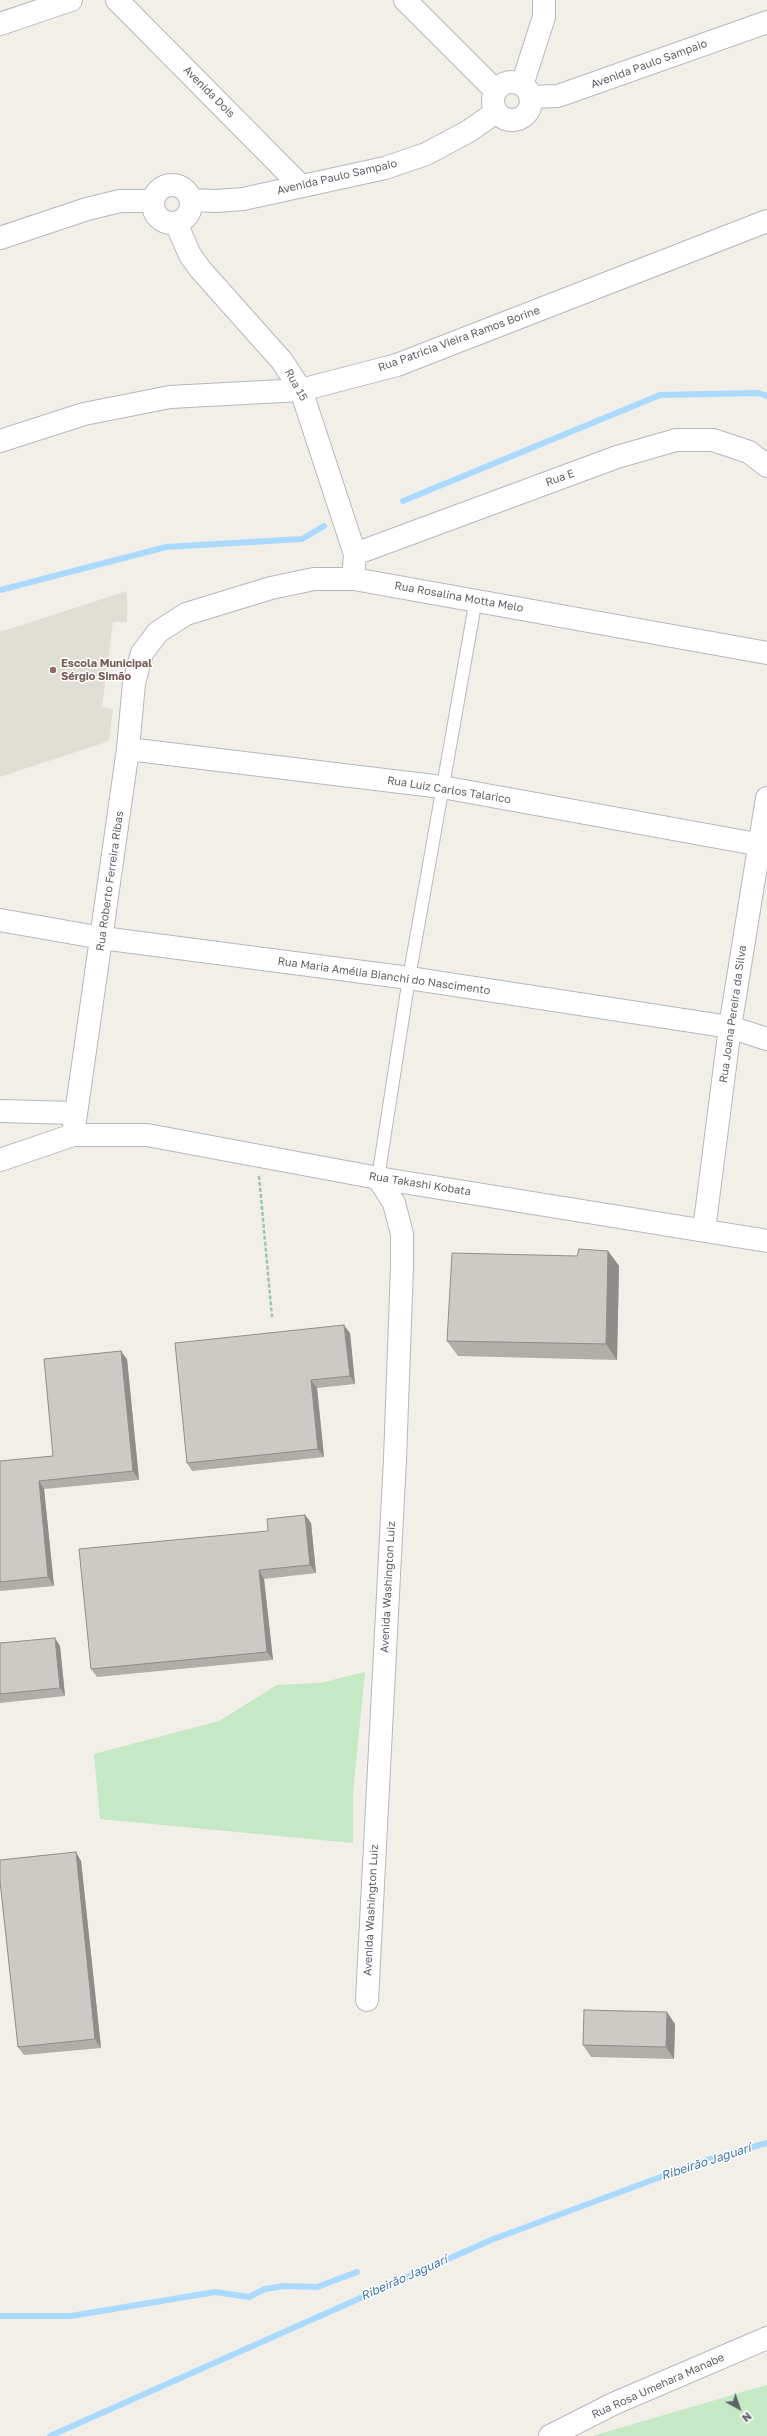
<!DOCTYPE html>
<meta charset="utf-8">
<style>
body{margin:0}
#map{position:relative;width:767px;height:2436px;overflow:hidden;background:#f1efe8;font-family:"Golos Text",sans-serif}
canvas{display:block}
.north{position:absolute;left:719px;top:2388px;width:40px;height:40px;-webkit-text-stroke:3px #fff;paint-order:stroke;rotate:140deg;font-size:11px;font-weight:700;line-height:16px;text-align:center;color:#5f6368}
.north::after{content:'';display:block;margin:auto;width:14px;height:18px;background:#5f6368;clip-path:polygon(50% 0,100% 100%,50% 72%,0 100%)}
</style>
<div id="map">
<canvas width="767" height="2436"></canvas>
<div class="north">N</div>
</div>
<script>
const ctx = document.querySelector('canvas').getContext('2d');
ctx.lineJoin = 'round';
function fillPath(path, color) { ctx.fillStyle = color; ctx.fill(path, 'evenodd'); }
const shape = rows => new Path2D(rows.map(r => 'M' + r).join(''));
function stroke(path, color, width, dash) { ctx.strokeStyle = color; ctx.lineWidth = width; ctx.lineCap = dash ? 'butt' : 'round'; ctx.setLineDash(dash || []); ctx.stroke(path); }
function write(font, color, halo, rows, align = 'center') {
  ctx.font = font + ' "Golos Text",sans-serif'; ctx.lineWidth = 3; ctx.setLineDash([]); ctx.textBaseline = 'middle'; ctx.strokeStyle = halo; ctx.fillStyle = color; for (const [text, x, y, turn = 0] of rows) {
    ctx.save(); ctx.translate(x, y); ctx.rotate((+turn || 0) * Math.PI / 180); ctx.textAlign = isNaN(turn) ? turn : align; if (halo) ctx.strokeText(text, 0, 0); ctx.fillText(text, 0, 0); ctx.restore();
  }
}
fillPath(shape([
 [127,591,127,622,113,622,102,707,113,709,109,741,0,777,0,632]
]), '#e1ded6');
fillPath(shape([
 [365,1672,353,1793,353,1843,100,1819,94,1754,219,1721,277,1685,320,1683],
 [767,2385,767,2436,592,2436]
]), '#c5e8c5');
stroke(shape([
 [403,501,660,395,758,393,767,396],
 [0,590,166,547,302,539,324,526],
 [0,2316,71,2316,215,2292,249,2297,265,2289,284,2286,317,2287,357,2272],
 [50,2436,491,2240,701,2162,767,2143]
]), '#aadaff', 6);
const service = shape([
 [378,1178,409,978,476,599]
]);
const minor = shape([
 [117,0,300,185],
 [405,0,496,91],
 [0,24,71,0],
 '493 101a19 19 0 1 1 38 0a19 19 0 1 1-38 0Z',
 [522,85,544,17,544,0],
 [530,97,558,96,767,22],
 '153 204a19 19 0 1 1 38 0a19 19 0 1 1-38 0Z',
 [191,200,216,201,243,199,385,168,426,154,469,131,496,112],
 [176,223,190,255,200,269,282,361,301,390,355,554,354,568],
 [0,238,87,209,120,201,153,201],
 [0,441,84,414,170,397,301,390,397,365,767,221],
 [355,554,617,457,676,440,713,440,749,452,767,466],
 [128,749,442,787,767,846],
 [0,920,102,938,409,978,730,1027,767,1039],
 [0,1111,75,1113],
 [73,1135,128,749,134,683,142,653,158,632,186,614,271,588,314,579,354,579,767,653],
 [0,1160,73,1135,147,1135,378,1178,767,1241],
 [704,1230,730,1027,767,798],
 [367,2000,395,1459,402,1267,402,1234,394,1203,378,1178],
 [550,2436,613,2404,767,2338]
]);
stroke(service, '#b5b8bc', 14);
stroke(minor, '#b5b8bc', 24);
stroke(shape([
 [259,1176,272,1317]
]), '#9cc7a9', 2.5, [4, 2]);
stroke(service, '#fff', 12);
stroke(minor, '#fff', 22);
fillPath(shape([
 [608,1251,619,1266,617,1360,458,1356,447,1341,577,1256],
 [350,1333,355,1384,317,1388,324,1457,192,1471,187,1463],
 [127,1359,139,1480,44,1489,54,1586,0,1591,0,1461,53,1456],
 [305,1515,311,1523,316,1573,264,1579,273,1660,97,1677,91,1669,268,1531],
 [0,1643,60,1646,65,1696,0,1703],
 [81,1861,101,2048,24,2055,18,2047],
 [675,2024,674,2059,591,2057,583,2045]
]), '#afaea9');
fillPath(shape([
 [608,1251,619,1266,617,1360,606,1344],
 [344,1325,350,1333,355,1384,350,1376],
 [121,1351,127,1359,139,1480,133,1471],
 [311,1380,317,1388,324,1457,318,1449],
 [39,1481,44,1489,54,1586,48,1577],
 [305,1515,311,1523,316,1573,310,1565],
 [259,1570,264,1579,273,1660,267,1652],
 [55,1638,60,1646,65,1696,60,1688],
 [76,1852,81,1861,101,2048,95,2039],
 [667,2012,675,2024,674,2059,666,2047]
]), '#8f8d8a');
const building = shape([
 [579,1249,608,1251,606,1344,447,1341,452,1253,577,1256,579,1249],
 [344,1325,350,1376,311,1380,318,1449,187,1463,175,1343,344,1325],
 [121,1351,133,1471,39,1481,48,1577,0,1582,0,1461,53,1456,44,1359,121,1351],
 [305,1515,310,1565,259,1570,267,1652,91,1669,79,1549,268,1531,267,1519,305,1515],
 [55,1638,60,1688,0,1694,0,1643,55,1638],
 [76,1852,95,2039,18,2047,0,1881,0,1860,76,1852],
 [584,2010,667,2012,666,2047,583,2045,584,2010]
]);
fillPath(building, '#cccac5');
stroke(building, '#8f8d8a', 1);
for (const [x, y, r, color] of [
 [53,670,4,"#8d6e63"]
]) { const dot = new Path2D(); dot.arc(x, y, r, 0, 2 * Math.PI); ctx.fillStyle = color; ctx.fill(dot); stroke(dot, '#fff', 1.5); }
write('11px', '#5f6368', '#fff', [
 ["Avenida Paulo Sampaio",649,64,-20],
 ["Avenida Dois",209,92,45],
 ["Avenida Paulo Sampaio",337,177,-13],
 ["Rua Patricia Vieira Ramos Borine",459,339,-20],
 ["Rua 15",296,385,61],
 ["Rua E",560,478,-20],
 ["Rua Rosalina Motta Melo",459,597,10],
 ["Rua Luiz Carlos Talarico",449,790,9],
 ["Rua Roberto Ferreira Ribas",110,881,-82],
 ["Rua Maria Amélia Bianchi do Nascimento",384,976,8],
 ["Rua Joana Pereira da Silva",733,1014,-82],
 ["Rua Takashi Kobata",420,1184,9],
 ["Avenida Washington Luiz",388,1587,-87],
 ["Avenida Washington Luiz",371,1910,-87],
 ["Rua Rosa Umehara Manabe",658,2386,-24]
]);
write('bold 11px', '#785e54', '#fff', [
 ["Escola Municipal",61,664],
 ["Sérgio Simão",61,677]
], 'left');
write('italic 12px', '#4174aa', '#fff', [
 ["Ribeirão Jaguarí",706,2162,-18],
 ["Ribeirão Jaguarí",404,2278,-24]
]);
</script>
